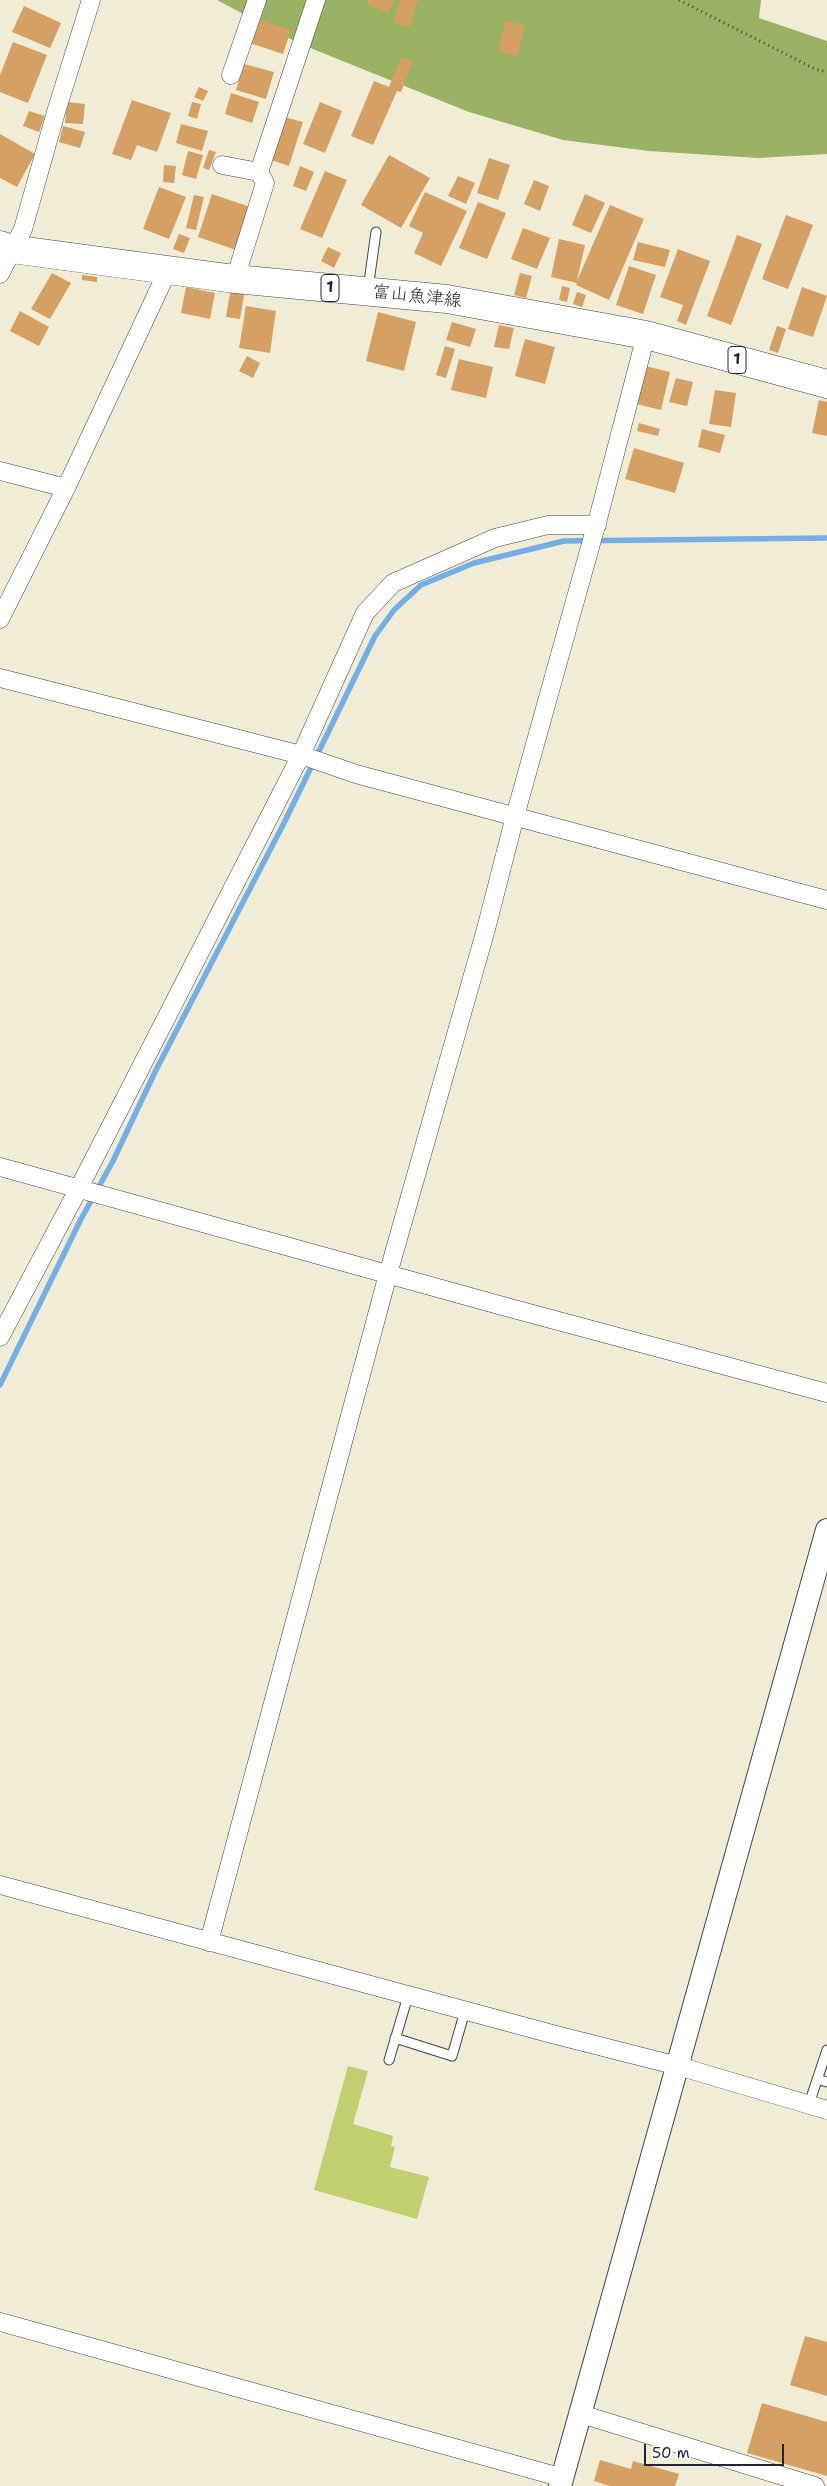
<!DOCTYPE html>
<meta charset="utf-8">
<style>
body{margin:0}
#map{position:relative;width:827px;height:2486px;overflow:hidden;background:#f1ecd5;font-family:"Shantell Sans",sans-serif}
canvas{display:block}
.scale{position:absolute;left:644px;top:2444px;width:140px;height:22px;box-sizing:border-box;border:2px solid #22223b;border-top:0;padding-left:6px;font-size:15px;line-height:18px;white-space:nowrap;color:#22223b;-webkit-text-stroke:4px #fff;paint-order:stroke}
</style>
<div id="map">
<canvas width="827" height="2486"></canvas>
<div class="scale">50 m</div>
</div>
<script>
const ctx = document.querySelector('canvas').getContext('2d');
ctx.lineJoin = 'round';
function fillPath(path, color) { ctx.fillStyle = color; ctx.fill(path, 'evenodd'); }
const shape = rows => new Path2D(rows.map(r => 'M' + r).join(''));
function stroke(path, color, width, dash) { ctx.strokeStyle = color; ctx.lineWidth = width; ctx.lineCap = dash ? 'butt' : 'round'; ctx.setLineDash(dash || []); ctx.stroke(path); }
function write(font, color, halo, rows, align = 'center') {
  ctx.font = font + ' "Shantell Sans","Klee One",sans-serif'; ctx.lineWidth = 5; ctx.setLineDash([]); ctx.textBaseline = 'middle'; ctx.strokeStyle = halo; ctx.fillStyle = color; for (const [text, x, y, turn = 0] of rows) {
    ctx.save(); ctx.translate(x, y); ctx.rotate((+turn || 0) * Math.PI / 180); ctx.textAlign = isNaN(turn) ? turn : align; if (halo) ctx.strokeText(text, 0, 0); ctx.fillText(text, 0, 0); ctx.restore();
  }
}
fillPath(shape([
 [348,2066,368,2071,353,2124,393,2136,391,2146,395,2147,390,2167,429,2177,417,2219,314,2190]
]), '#c2cf71');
fillPath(shape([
 [217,0,761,0,759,18,827,41,827,154,758,158,649,151,563,140,469,112,298,43]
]), '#99b263');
stroke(shape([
 [0,1385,80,1221,113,1161,156,1070,284,823,375,636,394,610,421,585,474,563,564,541,827,538]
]), '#73afe4', 5.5);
fillPath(shape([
 [368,0,394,0,388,13,367,4],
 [400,0,418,0,409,28,393,23],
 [24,6,61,23,50,48,12,32],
 [258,19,291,30,283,54,250,43],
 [505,21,525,25,518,56,498,51],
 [13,42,47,55,28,103,0,92,0,75],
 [401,57,413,61,401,92,397,91,373,145,351,136,374,81,389,87],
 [244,64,274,72,266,99,236,90],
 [199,87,208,91,203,101,194,97],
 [231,93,259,102,252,123,225,114],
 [132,100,171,113,157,152,137,145,131,160,112,154],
 [67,102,85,104,83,124,65,123],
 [192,102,201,104,197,119,188,116],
 [320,102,342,111,325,153,303,144],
 [29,111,45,116,39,132,23,126],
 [284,117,303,122,289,166,271,160],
 [181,124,208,131,202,151,176,143],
 [63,126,85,132,80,148,59,142],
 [0,134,35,154,17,187,0,178],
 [209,150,216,152,209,170,203,168],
 [188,151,203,155,196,179,182,175],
 [389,155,430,178,401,228,361,205],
 [489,158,510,165,498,200,477,193],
 [164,165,176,166,174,183,163,182],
 [300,166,314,172,306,191,293,186],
 [325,171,347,180,322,238,300,229],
 [458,176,475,183,466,204,448,196],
 [534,180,549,186,540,211,524,204],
 [159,187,186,197,169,239,143,229],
 [425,192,467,211,441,266,414,253,423,233,409,226],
 [212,194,250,207,236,250,198,237],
 [585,194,605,203,591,233,572,225],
 [194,195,204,197,196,230,186,228],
 [478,202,506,213,487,259,459,248],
 [610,205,644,219,609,300,576,285,577,283,551,277,559,239,585,245,577,281],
 [786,215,813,225,788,289,762,279],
 [523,228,550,238,537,269,511,259],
 [179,234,190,238,184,253,173,249],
 [737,235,762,244,731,325,707,316],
 [638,242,670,250,665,267,633,260],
 [328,247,341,253,334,268,321,261],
 [678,249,710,261,686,325,677,321,683,305,660,297],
 [629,266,656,275,643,314,616,305],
 [52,273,71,283,50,319,31,309],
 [520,273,532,276,526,298,514,295],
 [82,275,97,277,97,282,82,280],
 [562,286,570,288,567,302,559,300],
 [186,287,215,293,210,319,181,313],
 [231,287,245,289,240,319,226,317],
 [802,287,827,296,813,337,788,329],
 [577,292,586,295,582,307,573,304],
 [246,306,276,311,270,353,239,348],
 [20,311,49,327,39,346,10,331],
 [378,312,416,322,404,371,366,361],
 [452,322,476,329,470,347,446,340],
 [499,325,514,328,509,349,494,347],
 [777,326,786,329,778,353,769,350],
 [525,339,555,347,545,384,515,376],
 [445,346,455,349,446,378,436,375],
 [247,356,260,363,253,378,239,371],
 [459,359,493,367,486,398,451,390],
 [645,366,670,372,661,410,636,404],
 [676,378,693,382,687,406,669,402],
 [715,390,736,393,731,427,709,424],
 [819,400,827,402,827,436,812,433],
 [639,423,660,429,658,436,637,431],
 [702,429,725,435,720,453,698,447],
 [634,448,684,463,675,493,625,479],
 [805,2336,827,2342,827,2396,790,2385],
 [762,2403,827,2422,827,2476,747,2453],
 [600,2460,631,2469,633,2461,679,2474,675,2486,610,2486,594,2481]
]), '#d5a064');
const service = shape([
 [368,289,376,232],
 [395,2038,452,2056,465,2011],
 [389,2060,408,1996],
 [817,2079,827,2082],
 [809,2104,827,2050]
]);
const minor = shape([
 [231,75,257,0],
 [222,165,259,172,316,0],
 [0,274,23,229,56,112,91,0],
 [235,279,265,183,259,172],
 [0,471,66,488,0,619],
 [66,488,168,270],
 [0,678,301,755,356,774,827,900],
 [0,1167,510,1308,827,1393],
 [0,1337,79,1188,301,755,365,613,393,583,495,538,548,525,597,525],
 [0,1885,552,2034,678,2066,827,2110],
 [209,1942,388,1274,486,929,515,816,599,515,646,335],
 [0,2322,563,2478],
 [581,2414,815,2486]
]);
const tertiary = shape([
 [560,2486,827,1530]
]);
const primary = shape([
 [0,245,12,249,235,279,447,299,646,335,827,384]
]);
stroke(service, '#414052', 11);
stroke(minor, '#414052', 19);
stroke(tertiary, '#414052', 24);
stroke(primary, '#414052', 29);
stroke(shape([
 [679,0,815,69,827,72]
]), '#414052', 3, [1, 4]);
stroke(service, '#fff', 9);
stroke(minor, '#fff', 18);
stroke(tertiary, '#fff', 22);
stroke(primary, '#fff', 28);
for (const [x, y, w] of [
 [330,288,18],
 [737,360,18]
]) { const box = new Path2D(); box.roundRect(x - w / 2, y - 13.5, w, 27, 4); ctx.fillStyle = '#fff'; ctx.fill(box); stroke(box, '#22223b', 1); }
write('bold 16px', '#22223b', null, [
 ["1",330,288],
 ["1",737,360]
]);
write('18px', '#22223b', '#fff', [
 ["富山魚津線",417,297,6]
]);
</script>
